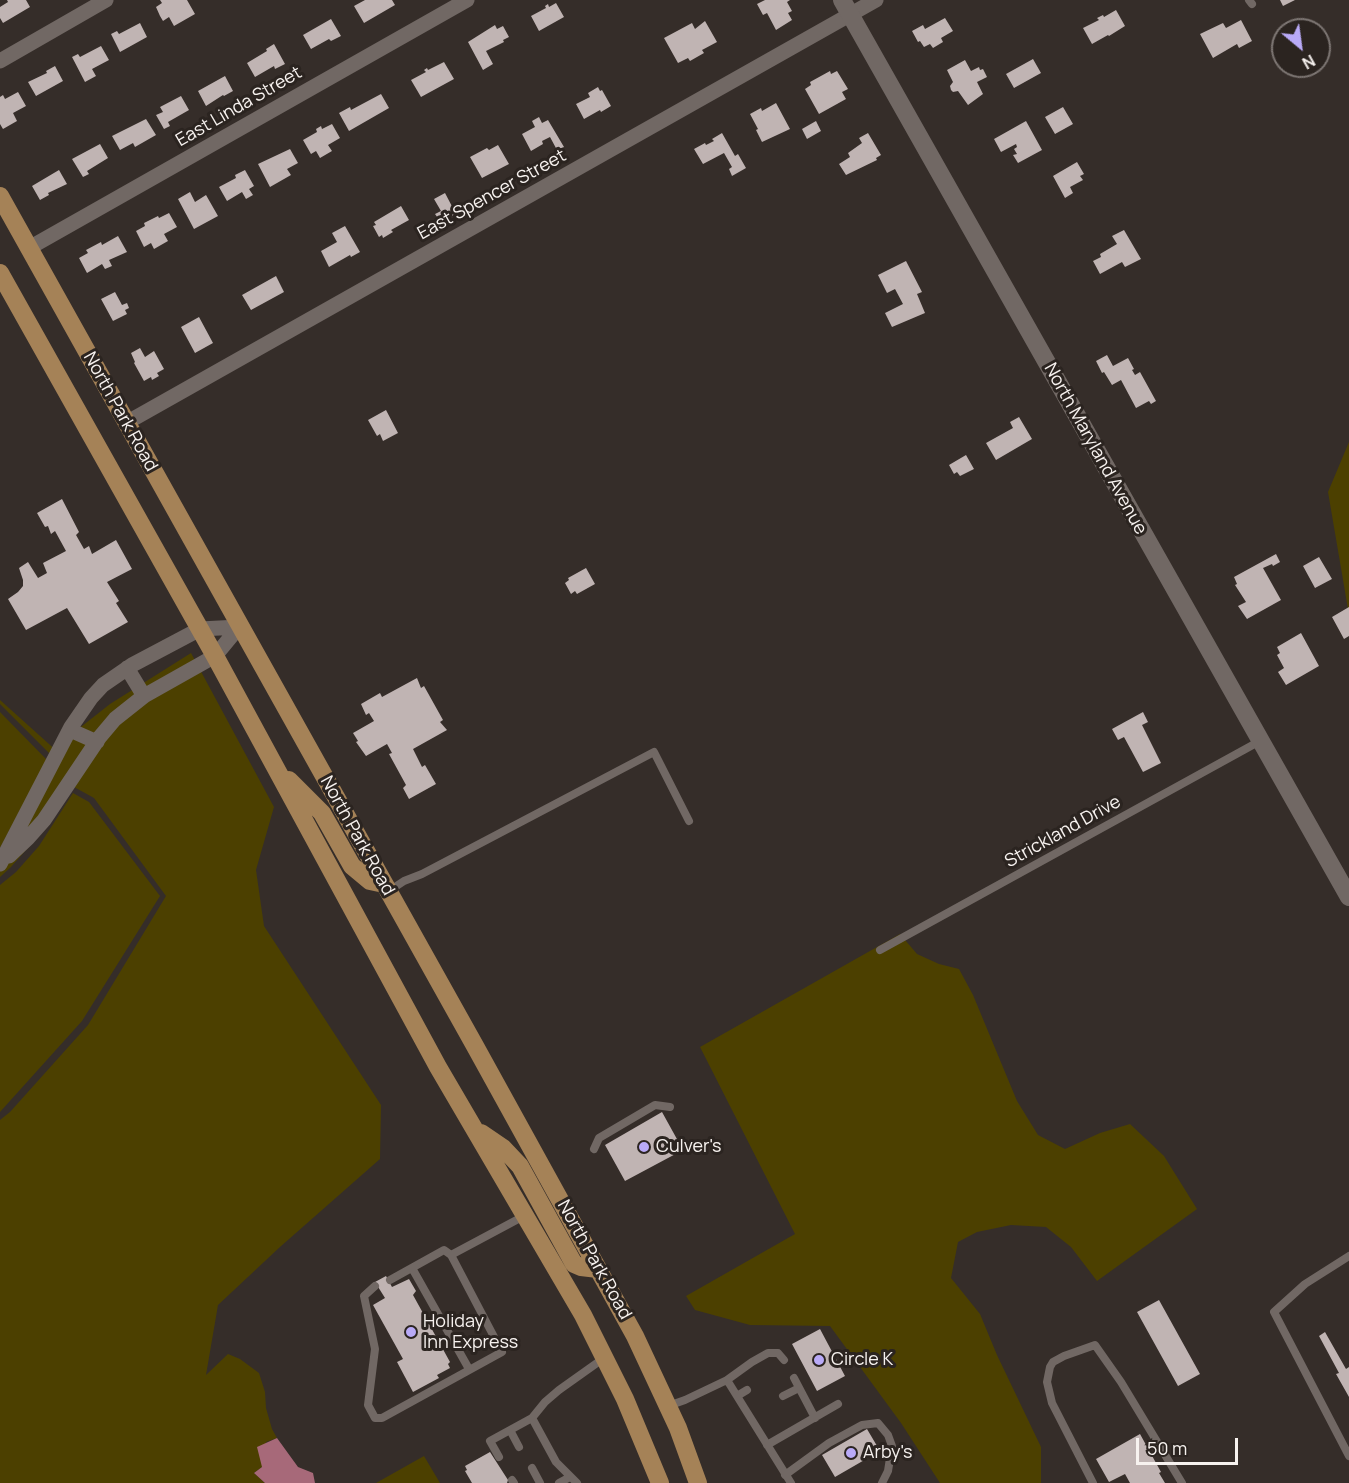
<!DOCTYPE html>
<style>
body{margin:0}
#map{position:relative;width:1349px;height:1483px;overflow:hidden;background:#352d29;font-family:Manrope,sans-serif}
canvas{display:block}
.north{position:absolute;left:1271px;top:18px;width:60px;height:60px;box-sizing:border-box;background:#2b2420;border:2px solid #7d7673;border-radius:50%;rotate:151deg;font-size:16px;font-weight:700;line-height:24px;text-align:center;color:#f7f2ef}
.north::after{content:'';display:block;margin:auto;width:21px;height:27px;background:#b9aaf7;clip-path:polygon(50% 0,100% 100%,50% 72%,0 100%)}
.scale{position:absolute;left:1136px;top:1438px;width:102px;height:27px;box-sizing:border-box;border:3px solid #f7f2ef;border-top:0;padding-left:8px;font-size:18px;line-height:21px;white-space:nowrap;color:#f7f2ef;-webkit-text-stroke:4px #2b2420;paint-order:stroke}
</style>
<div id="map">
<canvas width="1349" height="1483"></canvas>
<div class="north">N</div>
<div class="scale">50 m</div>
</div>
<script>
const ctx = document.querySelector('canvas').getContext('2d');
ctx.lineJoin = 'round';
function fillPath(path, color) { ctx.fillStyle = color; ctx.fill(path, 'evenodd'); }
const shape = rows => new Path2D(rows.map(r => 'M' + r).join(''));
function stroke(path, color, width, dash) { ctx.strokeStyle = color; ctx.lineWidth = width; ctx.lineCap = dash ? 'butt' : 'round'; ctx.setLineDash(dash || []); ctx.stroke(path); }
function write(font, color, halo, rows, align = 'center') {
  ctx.font = font + ' Manrope,sans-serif'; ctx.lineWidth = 6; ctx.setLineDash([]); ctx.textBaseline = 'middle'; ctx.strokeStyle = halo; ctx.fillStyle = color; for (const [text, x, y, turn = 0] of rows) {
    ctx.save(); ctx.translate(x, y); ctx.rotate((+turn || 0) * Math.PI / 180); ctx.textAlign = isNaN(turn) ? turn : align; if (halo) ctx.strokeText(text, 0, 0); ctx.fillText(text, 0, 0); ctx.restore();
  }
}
fillPath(shape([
 [1349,442,1349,615,1328,492],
 [191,653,274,807,256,870,264,926,381,1105,380,1159,280,1247,218,1305,206,1375,228,1354,240,1359,259,1373,265,1392,266,1408,272,1429,277,1438,266,1442,262,1467,254,1473,265,1483,0,1483,0,1120,10,1112,88,1025,166,896,94,798,74,787,34,841,11,867,0,877,0,858,51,755,0,704,0,700,59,753,77,730,110,704],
 [0,712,47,760,0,848],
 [73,793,89,802,160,896,82,1021,0,1112,0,885,16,872,39,846],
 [900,934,917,954,939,964,959,969,973,995,1017,1101,1038,1135,1065,1149,1100,1133,1130,1124,1164,1156,1197,1209,1097,1281,1071,1247,1046,1227,1011,1225,977,1232,958,1242,951,1278,980,1314,997,1355,1041,1447,1041,1483,940,1483,901,1423,830,1326,750,1325,695,1310,686,1296,795,1234,700,1047],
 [424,1456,440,1483,376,1483]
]), '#4c4000');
fillPath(shape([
 [277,1438,298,1467,313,1473,315,1483,265,1483,254,1473,262,1467,257,1447]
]), '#a76979');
fillPath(shape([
 [7,0,26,0,30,7,3,23,0,18,0,7,8,2],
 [160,0,187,0,195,14,174,26,169,17,163,21,160,16,156,7,162,3],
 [365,0,392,0,395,5,364,23,354,6],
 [765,0,790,0,787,2,792,11,788,13,792,20,776,30,767,13,763,15,757,4],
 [1280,0,1295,0,1283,6],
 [556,3,564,17,539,31,531,16,546,8,545,6,548,4,549,7],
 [1116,10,1125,26,1109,36,1108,35,1092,44,1083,28,1099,20,1097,18,1103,15,1104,17],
 [945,18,953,31,941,38,943,42,933,48,930,44,924,47,920,41,918,42,912,31,923,25,925,29],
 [331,19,341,36,331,41,329,39,311,49,303,35],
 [1241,20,1252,41,1239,48,1237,44,1213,58,1200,34,1223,23,1226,28],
 [705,21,717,42,702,50,704,53,690,61,688,58,678,63,664,38,692,23,695,29],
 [140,23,147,37,120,52,111,34,117,31,119,34],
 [495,25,497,29,503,26,509,37,503,40,504,42,486,51,493,64,483,70,468,42],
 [274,44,285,64,275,69,274,66,255,77,247,63,267,51,266,49],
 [101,46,109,60,92,69,96,76,85,82,72,57,78,54,80,57],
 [1033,59,1041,73,1014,88,1006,74],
 [965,60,971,71,979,67,980,70,983,69,987,77,977,82,983,94,968,105,958,91,953,92,951,90,950,86,953,82,947,70],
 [444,62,454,79,421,97,411,80,426,72,424,70,427,68,428,70],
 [55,66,63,81,36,96,28,82,47,73,46,71],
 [830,71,831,74,837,71,848,89,842,92,846,99,819,114,805,89,811,85,810,82],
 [225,76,233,91,224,96,223,95,206,106,198,91],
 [598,87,600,91,602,90,611,106,601,112,600,110,584,119,576,104,590,97,588,93],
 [18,92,26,106,13,113,17,121,3,129,0,124,0,97,3,95,5,99],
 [381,94,389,108,349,131,339,113,350,107,351,110],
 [181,96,189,110,168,122,170,126,164,129,156,115,163,112,160,107],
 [776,103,790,129,762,142,756,130,758,129,750,114,761,108,762,111],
 [1063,107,1073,124,1055,134,1045,117],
 [539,117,542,123,548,120,564,147,557,150,550,137,542,141,543,144,531,151,522,134,535,127,532,121],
 [146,119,156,135,135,147,133,143,120,150,112,136],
 [816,121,821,131,807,139,802,129],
 [1026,121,1042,150,1018,163,1013,155,1017,154,1014,149,1017,147,1016,144,1001,152,994,139],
 [332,124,340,138,328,145,332,151,320,158,316,151,311,154,303,140,317,132,316,129,321,126,322,129],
 [722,133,735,156,738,154,746,168,732,176,729,169,732,167,724,153,703,164,694,149,705,143,706,145,714,141,712,139],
 [868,133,881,155,876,158,877,160,846,175,839,164,850,157,848,153,862,143,859,138],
 [100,144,108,158,87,171,89,174,83,177,72,159],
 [498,145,509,164,482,178,470,157,487,148,489,150],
 [290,149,298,163,287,169,291,175,270,187,258,164],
 [1077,162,1084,174,1080,176,1083,180,1070,187,1073,193,1065,198,1053,176],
 [59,170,67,184,48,193,49,195,40,200,32,186],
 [245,170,254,186,249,189,253,195,246,199,242,192,227,201,219,187,236,178,235,175],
 [190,192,195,202,206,195,218,216,194,229,178,199],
 [445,193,456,214,440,221,435,214,441,211,434,199],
 [401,206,409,220,391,230,393,232,383,238,382,235,379,237,373,226,376,225,374,222],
 [169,213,177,227,164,234,168,241,154,249,151,243,144,247,136,231,145,226,144,223,158,216,159,218],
 [345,226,360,252,351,257,350,255,329,267,321,251,337,242,332,233],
 [1124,230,1141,259,1125,267,1122,262,1100,274,1093,261,1101,257,1100,254,1117,244,1112,236],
 [118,236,127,252,109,260,112,266,105,269,102,264,87,273,79,258,88,253,86,250,101,242,102,245],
 [906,261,922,292,917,294,925,313,892,327,885,313,903,304,895,289,887,293,878,275],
 [276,276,284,292,251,310,242,295],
 [115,292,122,305,127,303,129,308,125,310,127,314,113,321,101,299],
 [199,317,213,343,195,353,181,327],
 [140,348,145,357,154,351,164,369,157,373,159,376,152,380,151,377,144,381,134,363,135,362,131,353],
 [1107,355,1113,366,1128,358,1134,369,1132,370,1135,375,1140,372,1156,401,1151,404,1149,401,1136,408,1121,380,1112,385,1104,372,1102,373,1096,361],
 [386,410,398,433,383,441,380,434,377,436,368,420],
 [1019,417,1032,439,996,460,986,443,1013,428,1010,422],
 [966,455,974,469,960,476,957,472,954,474,949,465],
 [62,499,79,532,76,535,84,549,89,546,92,554,116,540,132,569,107,582,119,601,116,603,128,622,89,644,67,608,26,630,8,599,18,592,23,586,23,580,19,568,28,562,38,578,47,573,43,563,66,551,55,531,51,534,48,526,45,527,37,513],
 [1276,554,1280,562,1273,566,1272,564,1263,568,1281,600,1247,619,1238,606,1246,602,1235,585,1237,584,1234,577],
 [1319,557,1332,579,1315,588,1303,566],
 [586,568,595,584,577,594,575,591,571,594,565,583,569,580,568,578],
 [1349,607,1349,636,1344,639,1332,617],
 [1301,633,1319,666,1286,685,1278,672,1284,668,1277,655,1280,653,1277,647],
 [417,678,421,688,424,686,443,720,440,722,447,730,413,749,422,767,425,765,436,784,409,799,403,788,406,785,389,754,392,753,387,744,366,756,356,742,358,741,353,733,374,721,369,713,366,715,361,704,380,693,382,697],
 [1143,712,1148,722,1142,725,1161,763,1143,772,1124,737,1118,740,1112,729],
 [662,1112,683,1150,625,1181,605,1145],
 [386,1276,392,1287,409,1279,416,1291,413,1295,450,1362,448,1364,450,1368,437,1375,439,1378,413,1392,397,1362,403,1359,373,1305,385,1298,375,1282],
 [1159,1300,1200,1374,1178,1386,1137,1312],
 [820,1329,845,1376,817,1391,792,1344],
 [1325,1332,1346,1369,1349,1367,1349,1397,1336,1374,1339,1373,1319,1336],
 [867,1429,880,1451,835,1477,822,1455],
 [1140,1434,1161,1472,1159,1473,1165,1483,1130,1483,1125,1474,1109,1482,1096,1459],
 [490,1452,508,1480,507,1483,472,1483,465,1471,467,1470,465,1466]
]), '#c0b4b3');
stroke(shape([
 [1249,0,1252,4],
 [389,891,404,881,422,874,654,752,689,821],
 [880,950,1260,741],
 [594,1149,599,1138,655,1105,670,1107],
 [1349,1256,1305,1284,1274,1312,1349,1456],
 [412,1268,469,1369],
 [390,1280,444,1250,451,1255],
 [375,1286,364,1296,375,1349,368,1405,375,1418,382,1418,502,1352,451,1255,524,1216],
 [794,1378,815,1418],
 [727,1380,752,1362,768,1353,778,1353,784,1360],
 [737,1396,747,1390],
 [783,1396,799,1388],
 [668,1406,685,1400,727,1380,791,1483],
 [510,1430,519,1447],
 [767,1445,838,1404],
 [499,1457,490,1441,532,1418],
 [532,1468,540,1483],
 [785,1475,829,1443,862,1425,878,1423,888,1435,892,1446,888,1471,882,1483],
 [512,1480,514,1483],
 [559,1483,570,1477],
 [577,1483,556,1462,532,1418,545,1402,559,1390,604,1358],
 [1093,1483,1052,1403,1047,1382,1050,1367,1053,1362,1064,1356,1095,1345,1121,1382,1182,1483]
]), '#716864', 8);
stroke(shape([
 [0,61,106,0],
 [29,248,467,0],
 [126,423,876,0],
 [127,668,144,696],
 [70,730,97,742],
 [9,856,28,838,44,820,99,738,115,719,144,696,215,656,239,627],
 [0,864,71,727,91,698,103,685,132,665,200,629,239,627]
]), '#716864', 15);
stroke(shape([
 [842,0,1349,897]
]), '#716864', 18);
stroke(shape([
 [0,196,475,1046,635,1336,678,1428,698,1483],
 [0,273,215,656,438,1067,583,1315,625,1399,660,1483],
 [289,780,322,813,352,866,370,881,384,884],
 [481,1133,503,1148,520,1166,574,1264,581,1267,598,1269]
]), '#a58257', 18);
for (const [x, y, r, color] of [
 [644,1147,6,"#b9aaf7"],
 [411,1332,6,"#b9aaf7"],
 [819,1360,6,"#b9aaf7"],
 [851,1453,6,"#b9aaf7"]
]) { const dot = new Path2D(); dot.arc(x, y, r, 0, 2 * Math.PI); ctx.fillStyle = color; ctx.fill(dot); stroke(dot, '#2b2420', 2); }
write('18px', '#f7f2ef', '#2b2420', [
 ["East Linda Street",239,107,-30],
 ["East Spencer Street",492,195,-29],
 ["North Park Road",120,412,61],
 ["North Maryland Avenue",1095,449,61],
 ["Strickland Drive",1063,832,-29],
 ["North Park Road",357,836,61],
 ["North Park Road",594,1260,61]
]);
write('18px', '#f7f2ef', '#2b2420', [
 ["Culver's",656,1147],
 ["Holiday",423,1322],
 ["Inn Express",423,1343],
 ["Circle K",831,1360],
 ["Arby's",863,1453]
], 'left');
</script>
